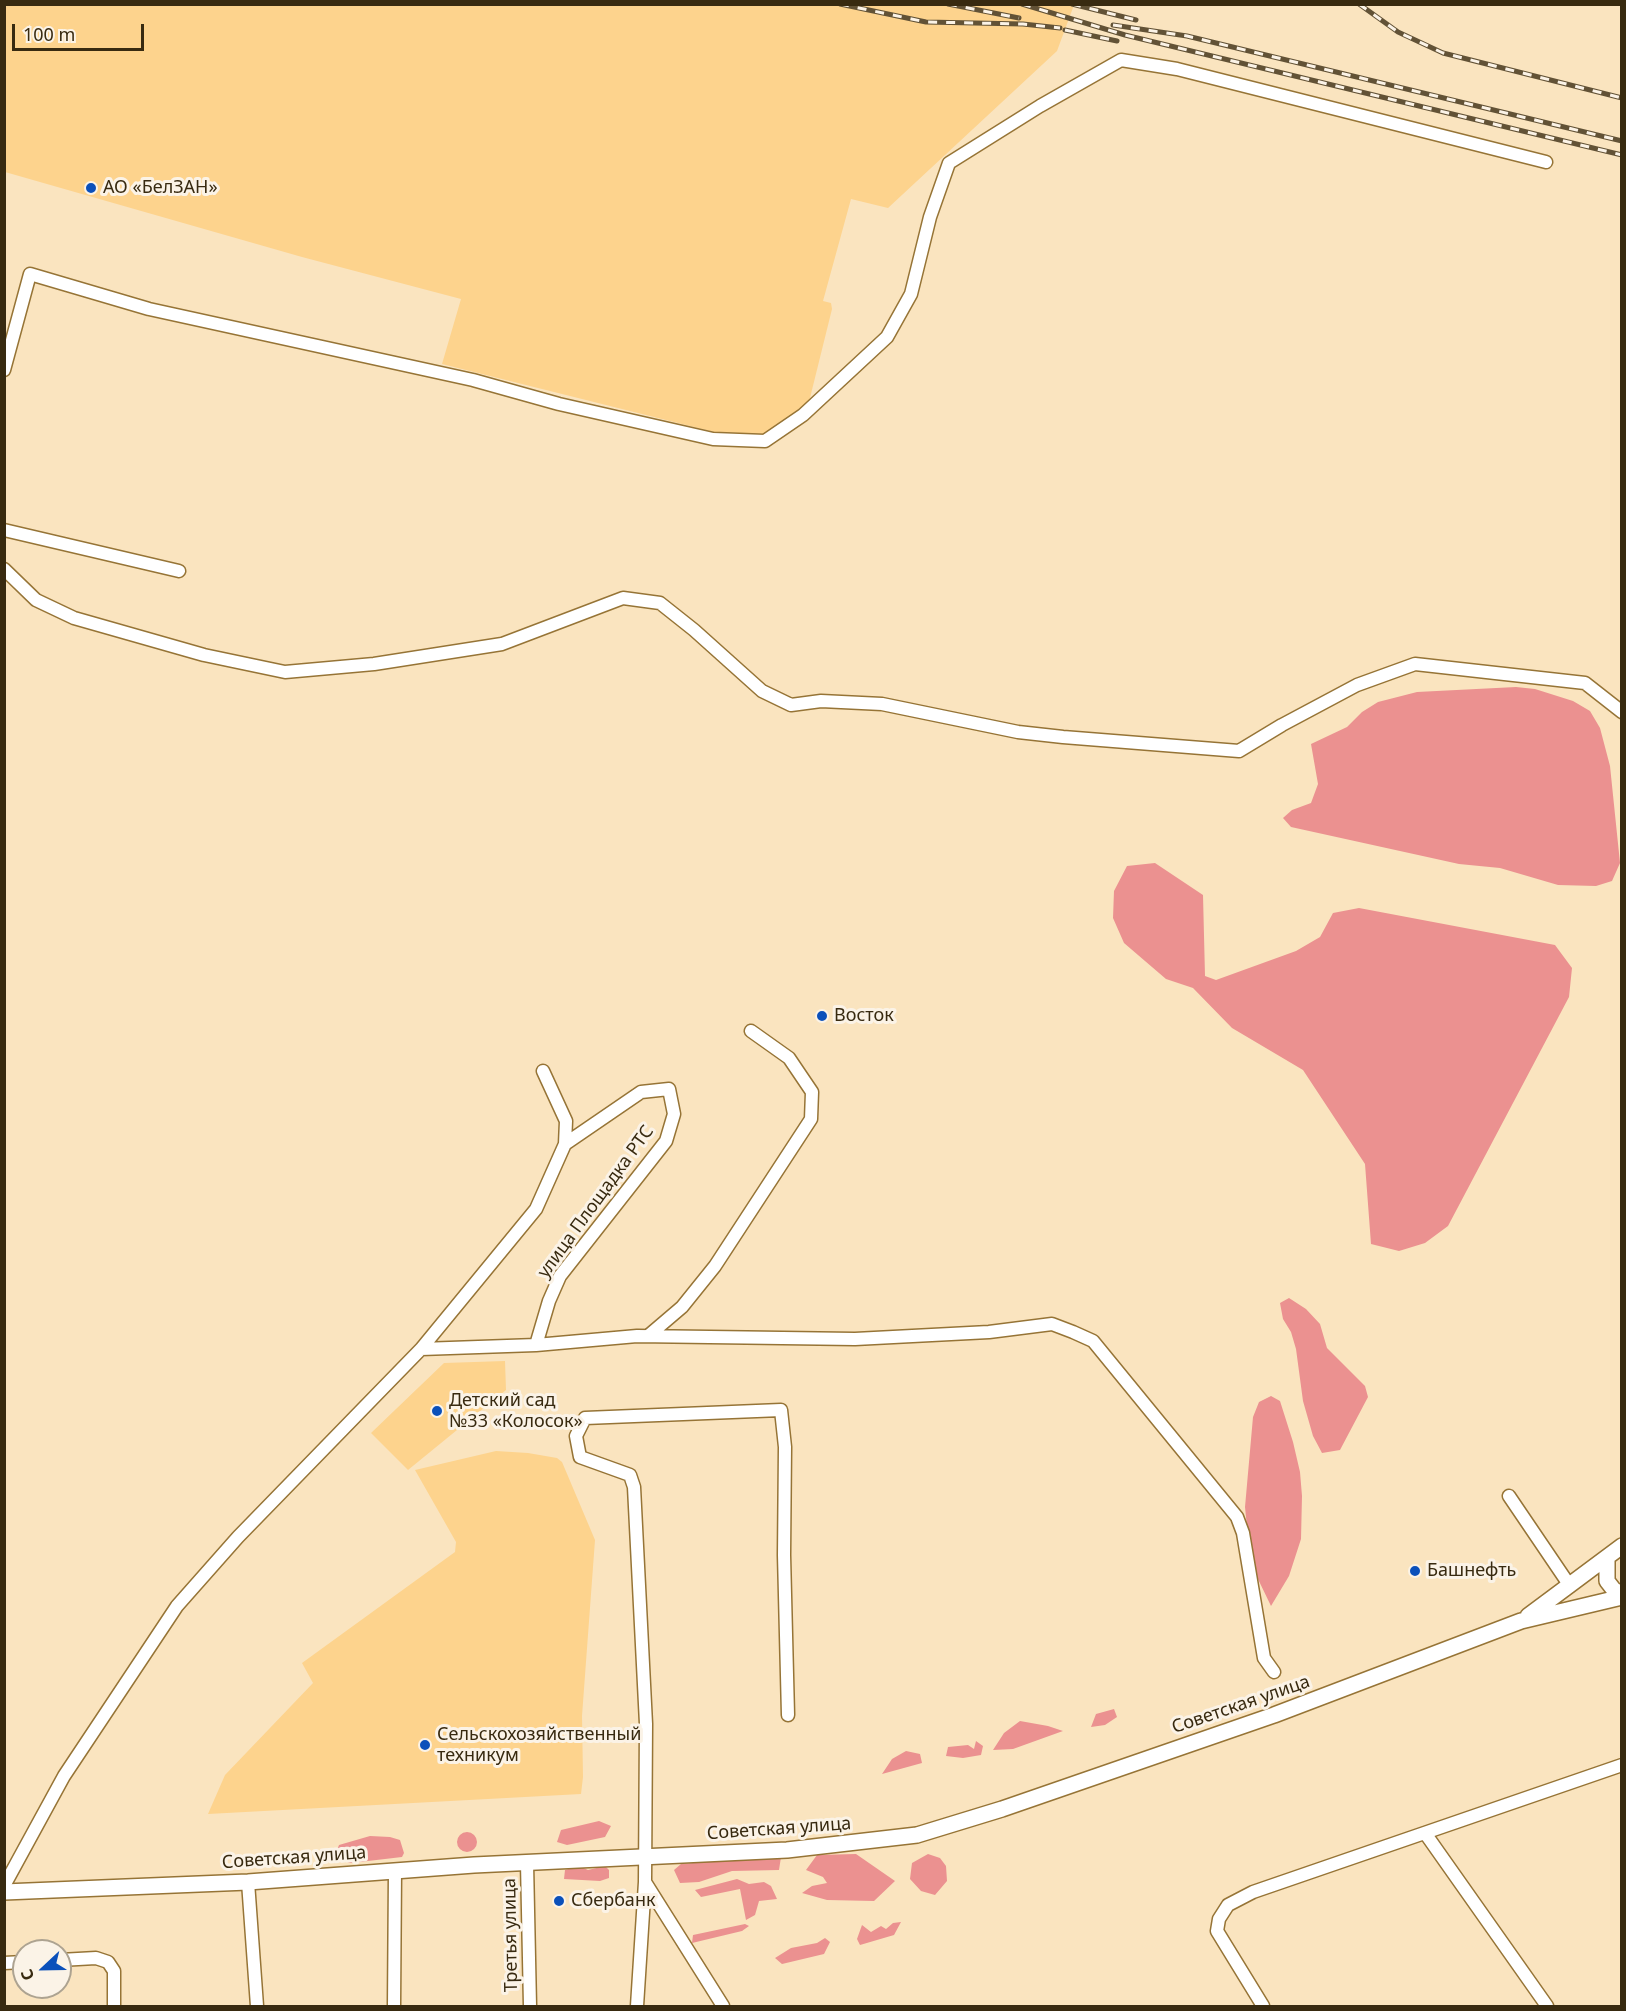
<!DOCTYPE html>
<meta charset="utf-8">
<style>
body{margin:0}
#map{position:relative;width:1626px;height:2011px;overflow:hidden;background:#fae4bf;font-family:"Noto Sans",sans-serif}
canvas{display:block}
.frame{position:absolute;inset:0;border:6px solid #382a10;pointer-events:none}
.north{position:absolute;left:12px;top:1939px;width:60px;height:60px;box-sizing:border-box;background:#fbf3e7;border:2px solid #ada391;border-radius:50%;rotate:248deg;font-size:16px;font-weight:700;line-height:24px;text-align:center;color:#382a10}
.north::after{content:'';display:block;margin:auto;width:21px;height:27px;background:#0b50ba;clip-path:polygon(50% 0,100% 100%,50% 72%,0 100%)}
.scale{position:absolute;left:12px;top:24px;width:132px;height:27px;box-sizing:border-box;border:3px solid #382a10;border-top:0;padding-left:8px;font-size:18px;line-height:21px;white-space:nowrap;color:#382a10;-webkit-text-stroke:4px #fbf3e7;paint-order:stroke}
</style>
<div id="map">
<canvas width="1626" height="2011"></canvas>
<div class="frame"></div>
<div class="north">С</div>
<div class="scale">100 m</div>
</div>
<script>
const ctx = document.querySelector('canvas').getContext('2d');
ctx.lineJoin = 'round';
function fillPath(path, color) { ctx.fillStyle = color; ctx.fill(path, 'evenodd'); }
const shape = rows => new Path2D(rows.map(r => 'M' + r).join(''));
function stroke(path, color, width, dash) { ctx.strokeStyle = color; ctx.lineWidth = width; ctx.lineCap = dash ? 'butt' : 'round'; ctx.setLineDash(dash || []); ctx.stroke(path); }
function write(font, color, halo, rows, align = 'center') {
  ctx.font = font + ' "Noto Sans",sans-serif'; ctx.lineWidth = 6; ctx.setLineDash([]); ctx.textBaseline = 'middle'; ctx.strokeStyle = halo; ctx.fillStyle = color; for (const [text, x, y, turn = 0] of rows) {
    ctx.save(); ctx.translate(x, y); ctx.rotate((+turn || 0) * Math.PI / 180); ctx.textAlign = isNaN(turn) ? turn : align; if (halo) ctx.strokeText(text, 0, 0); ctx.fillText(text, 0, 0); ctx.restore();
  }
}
fillPath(shape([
 [5,5,1074,5,1057,51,888,208,851,199,823,301,831,303,832,309,809,402,763,435,714,432,442,364,461,299,302,257,5,172],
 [505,1361,506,1390,408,1470,371,1433,444,1363],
 [496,1451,528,1453,557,1458,562,1462,595,1540,582,1716,583,1777,581,1794,208,1814,225,1775,313,1683,302,1663,455,1552,456,1542,415,1470]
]), '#fdd38d');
fillPath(shape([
 [1516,687,1535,689,1573,701,1590,711,1600,728,1610,766,1620,863,1612,881,1596,886,1558,885,1500,868,1459,864,1291,827,1283,818,1292,810,1311,803,1318,784,1311,744,1347,727,1362,712,1378,702,1417,692],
 [1155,863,1203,895,1205,976,1216,980,1296,951,1320,937,1333,913,1359,908,1555,945,1572,968,1569,997,1448,1226,1425,1243,1399,1251,1371,1244,1365,1164,1303,1070,1232,1028,1193,988,1166,979,1124,943,1113,918,1114,891,1127,866],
 [1289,1298,1306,1309,1320,1324,1327,1348,1365,1386,1368,1397,1340,1450,1322,1453,1313,1436,1303,1401,1296,1349,1291,1332,1283,1319,1280,1303],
 [1271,1396,1280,1401,1293,1442,1300,1472,1302,1496,1301,1539,1289,1576,1271,1606,1257,1577,1247,1527,1245,1507,1253,1417,1259,1402],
 [1114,1709,1117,1717,1105,1725,1091,1727,1096,1714],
 [1020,1721,1048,1726,1063,1731,1013,1749,993,1750,1004,1733],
 [976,1741,983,1746,981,1755,963,1758,946,1756,948,1747,968,1745,974,1749],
 [906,1751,920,1754,922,1763,882,1774,892,1759],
 [599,1821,611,1826,605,1837,567,1845,557,1842,561,1830],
 '457 1842a10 10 0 1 1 20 0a10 10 0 1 1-20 0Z',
 [370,1836,390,1837,400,1840,404,1853,402,1857,351,1863,339,1860,336,1853,339,1845],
 [856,1854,895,1881,874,1901,827,1900,802,1893,812,1886,827,1883,823,1877,806,1870,817,1855],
 [928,1854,940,1858,946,1866,947,1881,935,1895,921,1891,910,1879,912,1863],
 [775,1856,781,1857,779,1870,732,1871,699,1882,680,1883,674,1870,681,1864],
 [579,1866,588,1870,605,1866,609,1870,609,1878,600,1881,564,1879,565,1870],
 [737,1879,749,1884,764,1882,771,1886,777,1899,759,1901,755,1915,746,1920,740,1889,701,1897,695,1890],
 [901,1922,894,1935,860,1945,857,1939,862,1925,871,1932,881,1926,886,1929,893,1923],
 [745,1924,749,1926,742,1931,692,1943,693,1935],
 [825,1938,830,1942,824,1954,782,1964,775,1958,791,1948,817,1943]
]), '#eb9190');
const minor = shape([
 [4,370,30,274,149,309,473,380,559,404,713,439,765,441,803,415,887,337,911,294,930,217,949,163,1040,106,1121,60,1177,69,1546,162],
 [4,530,179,571],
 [4,569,36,600,74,618,204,655,285,672,374,664,502,644,623,598,660,603,694,630,762,691,791,705,821,701,882,704,1018,732,1063,737,1239,751,1282,725,1357,685,1415,664,1585,683,1622,712],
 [648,1336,682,1307,715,1266,811,1119,812,1092,789,1058,751,1031],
 [536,1345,549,1301,560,1276,666,1141,674,1114,669,1089,641,1092,565,1144],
 [421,1349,536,1345,637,1336,855,1339,989,1332,1052,1324,1073,1332,1093,1341,1237,1517,1243,1533,1264,1658,1274,1672],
 [1509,1496,1570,1586],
 [1425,1833,1547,2006],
 [527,1863,530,2006],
 [248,1882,257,2006],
 [645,1882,723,2006],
 [4,1886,64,1776,177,1606,238,1537,421,1349,536,1209,565,1144,566,1121,543,1071],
 [60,1960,96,1958,108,1962,114,1971,114,2006],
 [4,1963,24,1962],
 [394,2006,395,1871],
 [637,2006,645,1882,646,1724,634,1487,630,1475,580,1457,576,1436,585,1418,781,1410,785,1447,784,1555,788,1715],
 [1263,2006,1217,1931,1219,1919,1228,1905,1253,1892,1622,1765]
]);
const major = shape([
 [1607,1558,1607,1581,1614,1590,1622,1594],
 [1528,1616,1622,1546],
 [4,1892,248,1882,474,1865,787,1850,917,1835,1002,1809,1274,1715,1521,1621,1622,1597]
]);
stroke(minor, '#967436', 15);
stroke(major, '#967436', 18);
stroke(minor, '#fff', 12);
stroke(major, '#fff', 15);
const rail = shape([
 [840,4,926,22,1023,24,1060,28],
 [948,4,1019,18],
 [1022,4,1125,35,1622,155],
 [1072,4,1136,20],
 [1359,4,1398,32,1443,53,1622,98],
 [1113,25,1187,36,1622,141],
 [1065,30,1117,41]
]);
stroke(rail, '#625236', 5);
stroke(rail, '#fbf3e7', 3, [9]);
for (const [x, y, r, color] of [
 [91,188,6,"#0b50ba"],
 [822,1016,6,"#0b50ba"],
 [437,1411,6,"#0b50ba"],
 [1415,1571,6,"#0b50ba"],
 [425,1745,6,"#0b50ba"],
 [559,1901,6,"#0b50ba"]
]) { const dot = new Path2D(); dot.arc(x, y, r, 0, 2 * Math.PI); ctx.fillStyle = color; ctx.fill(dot); stroke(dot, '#fbf3e7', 2); }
write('18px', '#382a10', '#fbf3e7', [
 ["АО «БелЗАН»",103,188],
 ["Восток",834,1016],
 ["Детский сад",449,1401],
 ["№33 «Колосок»",449,1422],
 ["Башнефть",1427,1571],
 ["Сельскохозяйственный",437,1735],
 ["техникум",437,1756],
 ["Сбербанк",571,1901]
], 'left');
write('18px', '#382a10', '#fbf3e7', [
 ["улица Площадка РТС",596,1202,-54],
 ["Советская улица",1241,1705,-19],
 ["Советская улица",779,1829,-4],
 ["Советская улица",294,1858,-4],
 ["Третья улица",511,1935,-91]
]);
</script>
